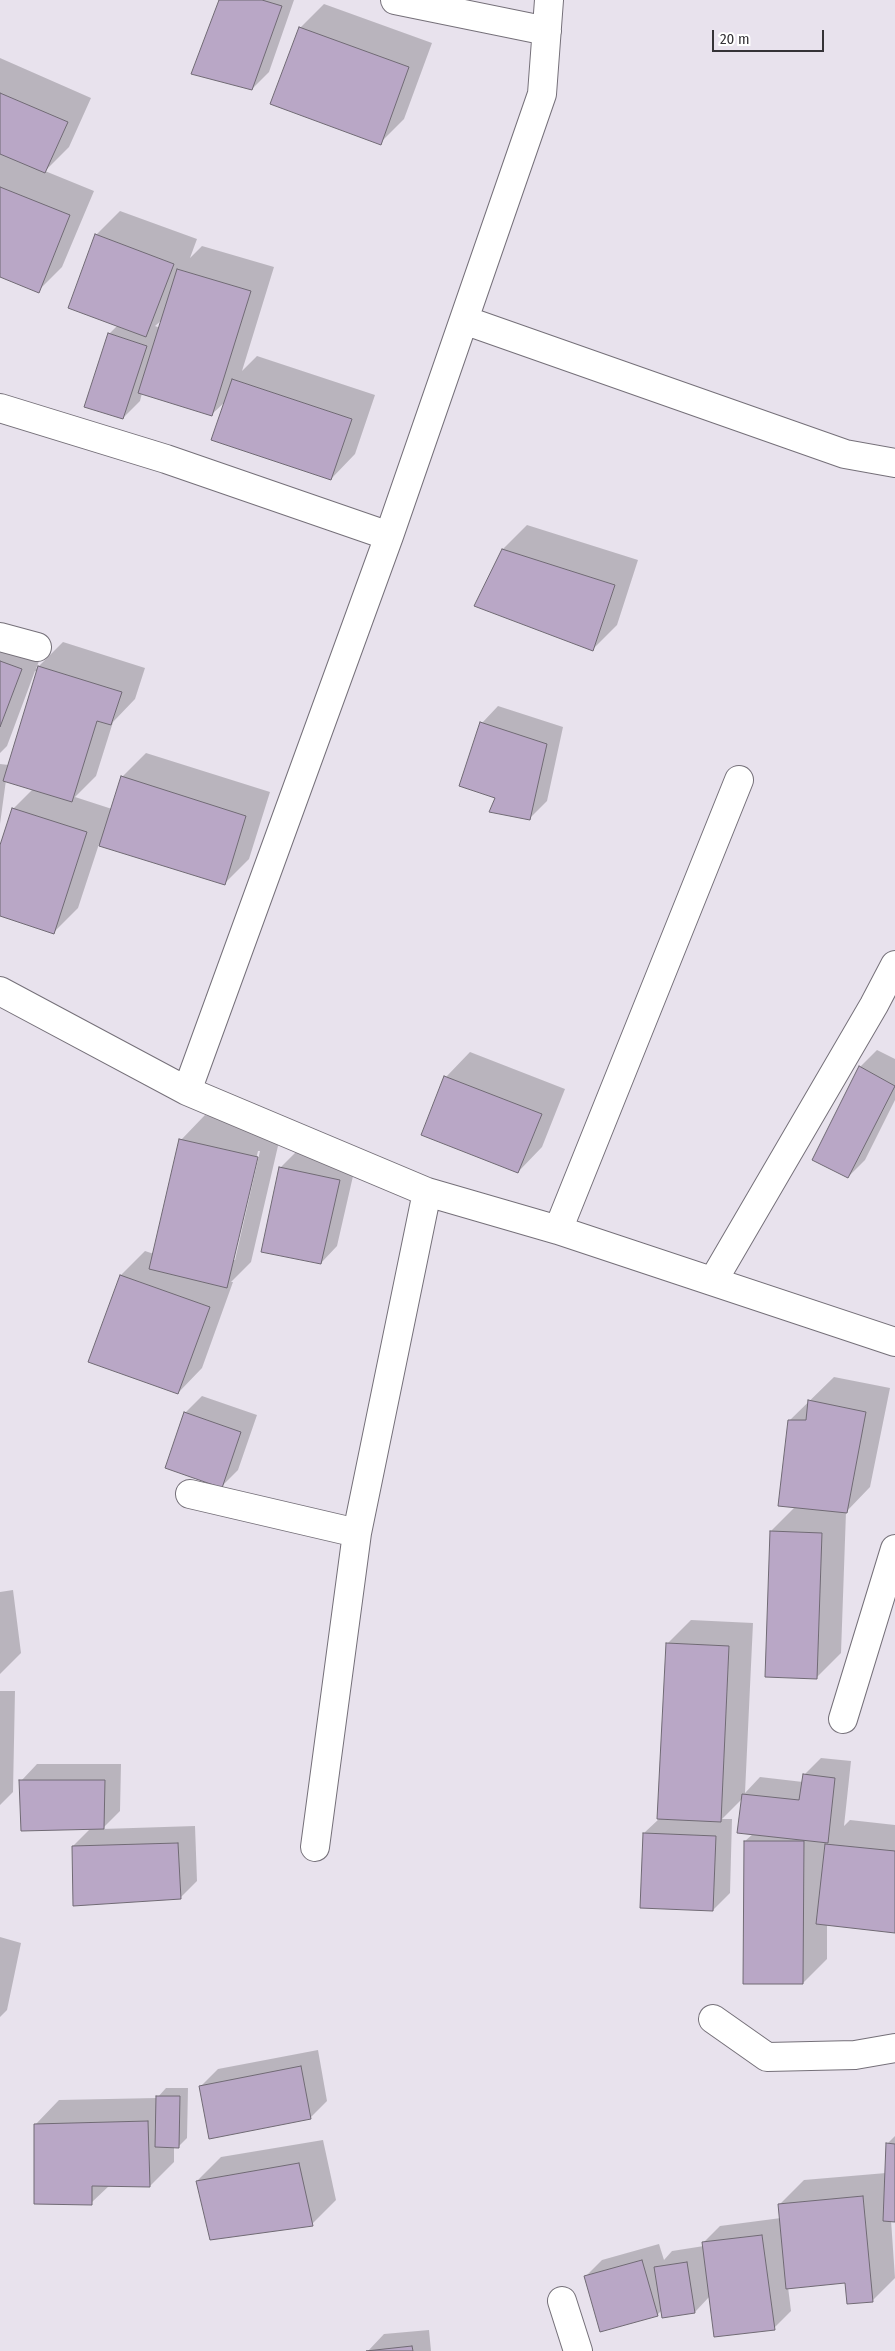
<!DOCTYPE html>
<style>
body{margin:0}
#map{position:relative;width:895px;height:2351px;overflow:hidden;background:#e8e2ed;font-family:"Fira Sans Condensed",sans-serif}
canvas{display:block}
.scale{position:absolute;left:712px;top:30px;width:112px;height:22px;box-sizing:border-box;border:2px solid #353337;border-top:0;padding-left:6px;font-size:15px;line-height:18px;white-space:nowrap;color:#353337;-webkit-text-stroke:4px #fff;paint-order:stroke}
</style>
<div id="map">
<canvas width="895" height="2351"></canvas>
<div class="scale">20 m</div>
</div>
<script>
const ctx = document.querySelector('canvas').getContext('2d');
ctx.lineJoin = 'round';
function fillPath(path, color) { ctx.fillStyle = color; ctx.fill(path, 'evenodd'); }
const shape = rows => new Path2D(rows.map(r => 'M' + r).join(''));
function stroke(path, color, width, dash) { ctx.strokeStyle = color; ctx.lineWidth = width; ctx.lineCap = dash ? 'butt' : 'round'; ctx.setLineDash(dash || []); ctx.stroke(path); }
fillPath(shape([
 [221,0,294,0,269,72,252,89],
 [324,4,432,43,404,119,380,143,300,28],
 [0,58,91,98,69,147,45,171,94,191,62,267,38,291,0,276],
 [120,211,197,239,190,258,202,246,274,267,242,371,257,356,375,395,355,454,331,479,226,401,211,415,142,393,140,401,123,418,109,334,118,325,96,235],
 [163,319,160,328,155,326],
 [527,525,638,560,617,625,593,649,503,549],
 [0,629,45,645,36,669,63,642,145,668,135,699,113,722,96,776,75,797,112,809,122,777,146,753,270,792,249,859,225,883,99,844,78,908,54,932,0,915,0,849,13,809,33,789,6,780,0,824,0,764,9,765,37,672,35,671,7,746,0,753],
 [498,706,563,727,547,801,530,818,497,797,482,723],
 [877,1050,895,1059,895,1100,865,1160,848,1177,860,1067],
 [470,1052,565,1089,542,1147,518,1172,446,1077],
 [205,1115,281,1133,251,1262,231,1282,233,1282,202,1368,178,1393,90,1361,121,1275,145,1251,154,1254,181,1140],
 [258,1151,260,1151,235,1260,232,1260],
 [297,1151,356,1163,337,1246,321,1263,280,1168],
 [834,1377,890,1388,870,1487,846,1512,841,1653,817,1677,771,1531,796,1506,789,1421],
 [202,1396,257,1415,238,1470,221,1487,185,1413],
 [13,1590,21,1653,0,1674,0,1592],
 [691,1620,753,1623,745,1793,760,1777,803,1782,804,1775,821,1758,851,1761,844,1826,850,1820,895,1825,895,1932,827,1924,827,1959,803,1983,745,1841,753,1834,742,1799,722,1819,732,1819,730,1893,713,1910,644,1833,659,1819,667,1644],
 [0,1691,15,1691,13,1792,0,1805],
 [37,1764,121,1764,120,1811,102,1829,195,1826,197,1881,180,1898,73,1846,91,1828,21,1781],
 [0,1937,21,1943,7,2010,0,2017],
 [318,2050,327,2101,310,2118,201,2086,218,2069],
 [166,2088,188,2088,187,2138,179,2146,174,2146,174,2162,150,2186,110,2185,91,2203,35,2125,59,2100,157,2098],
 [895,2136,895,2220,891,2220,895,2278,872,2301,846,2282,788,2287,791,2311,774,2328,710,2296,695,2312,662,2310,657,2315,585,2277,602,2260,659,2244,664,2260,672,2251,704,2246,703,2243,720,2226,781,2218,780,2204,804,2180,886,2173,887,2144],
 [323,2140,336,2200,312,2224,197,2181,221,2157],
 [429,2330,431,2351,368,2351,384,2334]
]), '#0003');
const building = shape([
 [219,0,262,0,282,6,252,90,191,74,219,0],
 [299,27,409,67,381,145,270,104,299,27],
 [0,93,68,122,45,173,0,154,0,93],
 [0,187,70,215,39,293,0,277,0,187],
 [95,234,174,264,146,337,68,308,95,234],
 [177,269,251,291,212,416,138,393,177,269],
 [108,333,147,346,123,419,84,407,108,333],
 [232,379,352,419,331,480,211,440,232,379],
 [502,549,615,585,593,651,474,606,502,549],
 [0,661,22,669,0,727,0,661],
 [38,666,122,692,111,725,97,721,72,802,3,781,38,666],
 [480,722,547,744,530,820,489,812,495,798,459,786,480,722],
 [121,776,246,816,225,885,99,846,121,776],
 [12,808,87,832,54,934,0,916,0,845,12,808],
 [859,1066,895,1086,848,1178,812,1160,859,1066],
 [444,1076,542,1114,518,1173,421,1135,444,1076],
 [179,1139,258,1157,227,1288,149,1269,179,1139],
 [279,1167,340,1180,321,1264,261,1252,279,1167],
 [120,1275,210,1307,178,1394,88,1362,120,1275],
 [808,1400,866,1412,847,1513,778,1506,788,1420,806,1420,808,1400],
 [184,1412,241,1432,222,1488,165,1468,184,1412],
 [770,1531,822,1533,817,1679,765,1677,770,1531],
 [666,1643,729,1646,721,1822,657,1819,666,1643],
 [803,1774,835,1778,828,1843,737,1833,742,1794,799,1800,803,1774],
 [19,1780,105,1780,104,1829,21,1831,19,1780],
 [643,1833,716,1836,713,1911,640,1908,643,1833],
 [744,1841,804,1841,803,1984,743,1984,744,1841],
 [178,1843,181,1899,73,1906,72,1846,178,1843],
 [825,1844,895,1851,895,1933,816,1924,825,1844],
 [301,2066,311,2119,209,2139,199,2086,301,2066],
 [156,2096,180,2096,179,2148,155,2147,156,2096],
 [148,2121,150,2187,92,2186,92,2205,34,2204,34,2124,148,2121],
 [886,2143,895,2144,895,2222,883,2221,886,2143],
 [299,2163,313,2226,210,2240,196,2181,299,2163],
 [863,2196,873,2302,847,2304,845,2283,786,2289,778,2204,863,2196],
 [762,2235,775,2330,714,2337,702,2242,762,2235],
 [642,2260,658,2316,600,2332,584,2276,642,2260],
 [687,2262,695,2313,662,2318,654,2267,687,2262],
 [412,2346,413,2351,366,2351,412,2346]
]);
fillPath(building, '#b9a7c6');
stroke(building, '#706a74', 1);
const street = shape([
 [395,0,547,31],
 [464,320,845,454,895,463],
 [0,408,166,459,389,536],
 [0,637,37,647],
 [0,991,187,1091,427,1192,558,1230,895,1342],
 [187,1091,389,536,542,94,549,0],
 [558,1230,739,780],
 [713,1281,874,1005,895,965],
 [190,1494,357,1533],
 [843,1719,895,1549],
 [315,1847,357,1533,427,1192],
 [713,2019,767,2057,855,2055,895,2048],
 [562,2301,578,2351]
]);
stroke(street, '#757079', 30);
stroke(street, '#fff', 28);
</script>
